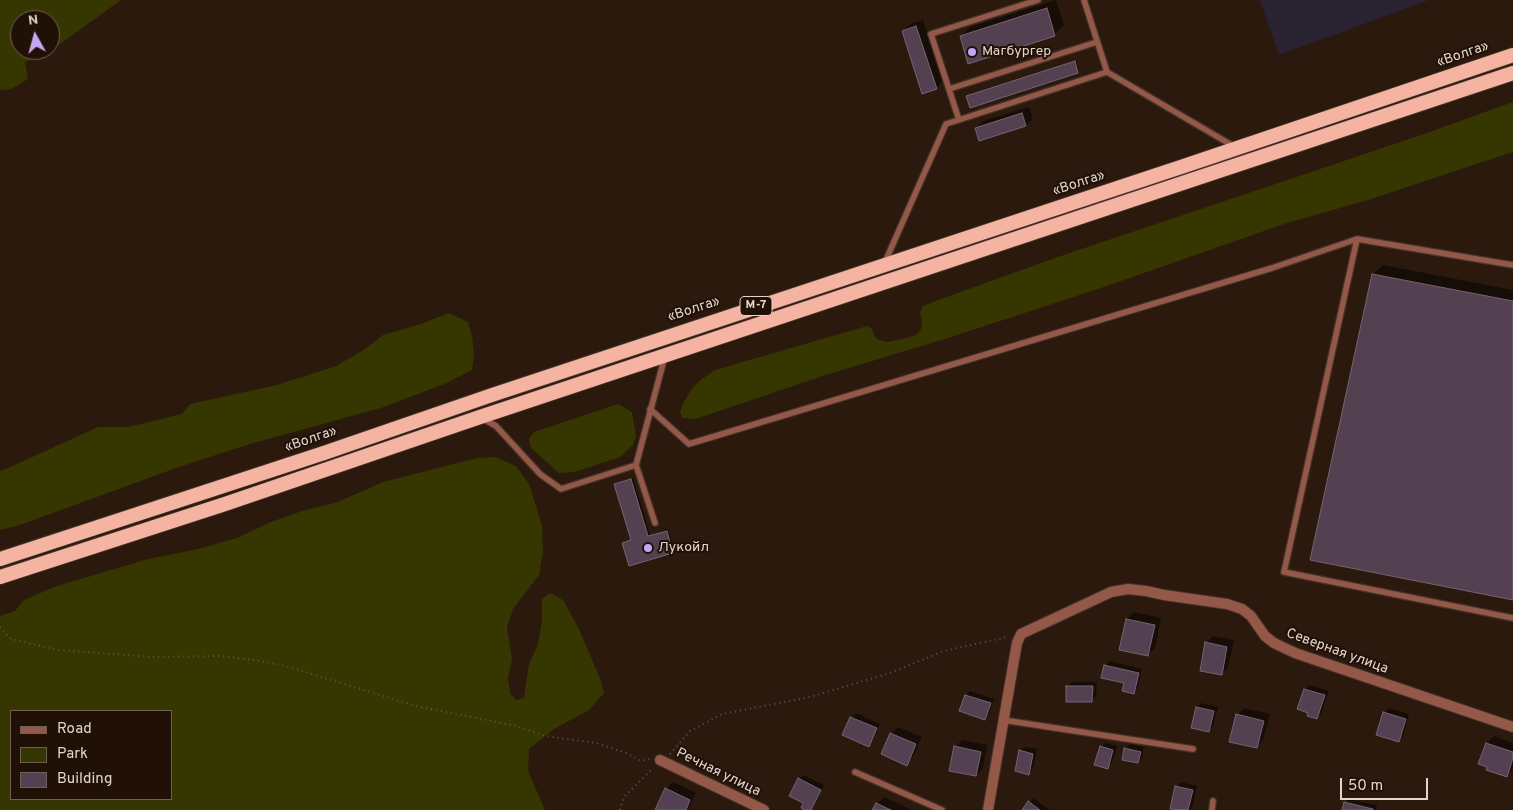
<!DOCTYPE html>
<meta charset="utf-8">
<style>
body{margin:0}
#map{position:relative;width:1513px;height:810px;overflow:hidden;background:#2b190e;font-family:Overpass,sans-serif}
canvas{display:block}
.legend{position:absolute;left:10px;top:710px;width:162px;height:90px;box-sizing:border-box;background:#211006;border:1px solid #6e5f56;margin:0;padding:6px 9px;list-style:none;font-size:15px;color:#e2d5ce}
.legend li{display:flex;align-items:center;gap:10px;height:25px}
.legend b{width:25px;border:1px solid #6e5f56}
.north{position:absolute;left:10px;top:10px;width:50px;height:50px;box-sizing:border-box;background:#211006;border:1px solid #6e5f56;border-radius:50%;rotate:353deg;font-size:14px;font-weight:700;line-height:20px;text-align:center;color:#e2d5ce}
.north::after{content:'';display:block;margin:auto;width:18px;height:22px;background:#c3a7f2;clip-path:polygon(50% 0,100% 100%,50% 72%,0 100%)}
.scale{position:absolute;left:1340px;top:778px;width:88px;height:22px;box-sizing:border-box;border:2px solid #e2d5ce;border-top:0;padding-left:6px;font-size:15px;line-height:18px;white-space:nowrap;color:#e2d5ce;-webkit-text-stroke:4px #211006;paint-order:stroke}
</style>
<div id="map">
<canvas width="1513" height="810"></canvas>
<ul class="legend">
<li><b style="height:6px;background:#935848"></b>Road</li>
<li><b style="height:14px;background:#353600"></b>Park</li>
<li><b style="height:14px;background:#534151"></b>Building</li>
</ul>
<div class="north">N</div>
<div class="scale">50 m</div>
</div>
<script>
const ctx = document.querySelector('canvas').getContext('2d');
ctx.lineJoin = 'round';
function fillPath(path, color) { ctx.fillStyle = color; ctx.fill(path, 'evenodd'); }
const shape = rows => new Path2D(rows.map(r => 'M' + r).join(''));
function stroke(path, color, width, dash) { ctx.strokeStyle = color; ctx.lineWidth = width; ctx.lineCap = dash ? 'butt' : 'round'; ctx.setLineDash(dash || []); ctx.stroke(path); }
function write(font, color, halo, rows, align = 'center') {
  ctx.font = font + ' Overpass,sans-serif'; ctx.lineWidth = 4; ctx.setLineDash([]); ctx.textBaseline = 'middle'; ctx.strokeStyle = halo; ctx.fillStyle = color; for (const [text, x, y, turn = 0] of rows) {
    ctx.save(); ctx.translate(x, y); ctx.rotate((+turn || 0) * Math.PI / 180); ctx.textAlign = isNaN(turn) ? turn : align; if (halo) ctx.strokeText(text, 0, 0); ctx.fillText(text, 0, 0); ctx.restore();
  }
}
fillPath(shape([
 [1260,0,1429,0,1279,55]
]), '#282231');
fillPath(shape([
 [0,0,121,0,49,52,25,62,28,79,11,89,0,90],
 [20,20,50,20,50,50,20,50],
 [1513,102,1513,152,1368,200,1284,224,1101,288,948,338,826,375,695,419,682,418,680,411,684,402,691,390,699,381,715,370,867,326,872,329,874,335,878,340,887,342,903,339,916,335,921,329,922,322,920,314,922,307,930,303,1055,258,1424,134],
 [449,313,468,322,472,336,474,353,472,370,447,383,384,407,250,444,179,467,20,525,0,530,0,471,6,469,98,427,128,427,182,414,190,404,277,385,336,366,365,349,383,335,421,324],
 [618,404,632,412,636,436,633,445,620,457,575,472,559,473,531,448,529,439,534,432],
 [495,457,516,466,529,484,542,525,543,552,539,575,513,609,507,627,512,659,508,678,510,693,516,700,524,698,529,664,538,644,542,621,542,599,550,593,563,600,579,629,601,681,604,693,589,710,554,729,529,749,528,771,545,810,0,810,0,616,15,611,24,600,54,587,148,559,198,549,237,538,271,522,302,511,338,502,383,482,477,458],
 [11,711,171,711,171,799,11,799]
]), '#353600');
fillPath(shape([
 [1056,0,1064,25,1055,34,969,62,961,37,970,27],
 [923,20,943,81,936,88,903,31,910,24],
 [1076,60,1079,70,1077,72,968,97,970,95],
 [1029,107,1033,118,1026,125,976,128,983,121],
 [1383,265,1513,290,1513,599,1373,274],
 [633,478,650,535,668,530,675,550,673,552,630,564,624,543,632,540,615,485,617,483],
 [1134,612,1161,618,1155,648,1148,655,1127,619],
 [1213,636,1234,640,1228,667,1221,674,1206,643],
 [1109,661,1142,669,1138,688,1134,692,1126,682,1105,666],
 [1072,682,1097,682,1096,696,1092,701,1067,686],
 [1309,685,1329,691,1321,714,1317,718,1310,712,1305,689],
 [970,691,994,699,989,714,985,719,966,695],
 [1201,703,1218,707,1213,726,1209,731,1197,707],
 [1244,708,1270,714,1263,740,1256,747,1237,715],
 [1389,708,1409,714,1403,736,1398,741,1385,712],
 [856,713,880,724,873,741,868,745,851,718],
 [898,727,922,737,913,757,906,764,891,734],
 [1494,736,1513,743,1513,769,1506,776,1480,763,1487,743],
 [962,740,987,745,983,768,976,775,955,747],
 [1105,743,1117,746,1112,763,1107,767,1101,747],
 [1130,744,1144,747,1142,758,1138,762,1125,749],
 [1025,747,1037,749,1033,769,1028,773,1020,751],
 [803,775,824,785,814,806,810,810,808,810,805,803,799,779],
 [673,782,696,793,688,810,656,810,666,789],
 [1181,782,1197,786,1192,808,1189,810,1171,808,1177,787],
 [884,797,910,809,910,810,874,810,877,804],
 [1033,798,1050,810,1023,810],
 [1349,799,1377,805,1376,810,1343,810,1345,803]
]), '#0007');
const building = shape([
 [1047,8,1055,36,968,64,960,36,1047,8],
 [916,26,937,89,922,94,902,31,916,26],
 [1075,61,1078,73,970,108,966,96,1075,61],
 [1022,113,1026,126,979,141,975,128,1022,113],
 [1372,274,1513,301,1513,600,1310,560,1372,274],
 [631,479,648,536,667,531,673,553,629,566,622,543,631,540,614,484,631,479],
 [1126,619,1155,625,1148,656,1119,650,1126,619],
 [1205,642,1227,647,1222,675,1200,671,1205,642],
 [1104,665,1139,673,1134,694,1122,691,1124,683,1101,678,1104,665],
 [1066,686,1093,686,1092,702,1066,702,1066,686],
 [1304,689,1325,695,1317,719,1307,716,1308,713,1297,709,1304,689],
 [965,695,991,703,985,720,959,711,965,695],
 [1196,707,1214,711,1209,732,1191,728,1196,707],
 [1383,712,1406,719,1399,742,1376,735,1383,712],
 [1236,714,1264,721,1257,748,1229,742,1236,714],
 [850,717,877,728,869,747,842,735,850,717],
 [890,733,916,744,907,766,881,754,890,733],
 [1486,743,1513,752,1513,758,1507,777,1486,770,1487,767,1478,764,1486,743],
 [954,746,981,752,976,776,949,771,954,746],
 [1100,746,1113,750,1108,769,1094,765,1100,746],
 [1124,748,1141,752,1138,763,1122,760,1124,748],
 [1019,750,1033,754,1029,775,1015,771,1019,750],
 [798,778,821,790,811,810,805,810,801,808,803,803,789,796,798,778],
 [1175,786,1193,790,1188,810,1170,809,1175,786],
 [665,788,690,800,686,810,655,810,665,788],
 [1028,801,1040,810,1022,810,1028,801],
 [1344,802,1373,809,1373,810,1342,810,1344,802],
 [876,803,891,810,872,810,876,803]
]);
fillPath(building, '#534151');
stroke(building, '#766374', 1);
const service = shape([
 [1084,0,1107,72],
 [949,89,1097,42],
 [959,120,931,34,1038,0],
 [1357,239,1284,572,1513,618],
 [885,262,946,124,1107,72,1235,147],
 [650,409,689,444,1272,268,1357,239,1513,265],
 [482,418,496,426,540,474,561,489,636,465,665,356],
 [636,465,655,523],
 [1003,720,1193,749],
 [855,772,942,810],
 [1212,810,1213,801]
]);
const minor = shape([
 [660,760,764,810],
 [988,810,1017,643,1021,634,1111,592,1128,589,1146,591,1164,595,1227,604,1242,609,1251,616,1265,636,1274,643,1295,653,1513,727]
]);
const trunk = shape([
 [0,559,324,453,492,395,1184,166,1513,55],
 [0,577,225,504,480,417,1513,73]
]);
stroke(service, '#453329', 8);
stroke(minor, '#453329', 12);
stroke(trunk, '#453329', 16);
stroke(shape([
 [0,627,11,639,58,650,152,657,220,656,255,660,286,666,416,706,516,726,545,736,596,743,626,753,641,761,650,759],
 [670,754,690,731,722,714,810,697,890,673,944,651,1007,637],
 [620,810,624,797,653,768]
]), '#65554b', 2, [1, 4]);
stroke(service, '#935848', 5.5);
stroke(minor, '#935848', 10);
stroke(trunk, '#f5b4a2', 14);
for (const [x, y, r, color] of [
 [972,52,5,"#c3a7f2"],
 [648,548,5,"#c3a7f2"]
]) { const dot = new Path2D(); dot.arc(x, y, r, 0, 2 * Math.PI); ctx.fillStyle = color; ctx.fill(dot); stroke(dot, '#211006', 2); }
for (const [x, y, w] of [
 [756,306,32]
]) { const box = new Path2D(); box.roundRect(x - w / 2, y - 9.5, w, 19, 4); ctx.fillStyle = '#211006'; ctx.fill(box); stroke(box, '#e2d5ce', 1); }
write('bold 12px', '#e2d5ce', null, [
 ["М-7",756,306]
]);
write('14px', '#e2d5ce', '#211006', [
 ["Магбургер",982,52],
 ["Лукойл",658,548]
], 'left');
write('14px', '#e2d5ce', '#211006', [
 ["«Волга»",1463,55,-19],
 ["«Волга»",1079,184,-18],
 ["«Волга»",694,310,-18],
 ["«Волга»",311,440,-19],
 ["Северная улица",1337,652,20],
 ["Речная улица",718,773,26]
]);
</script>
